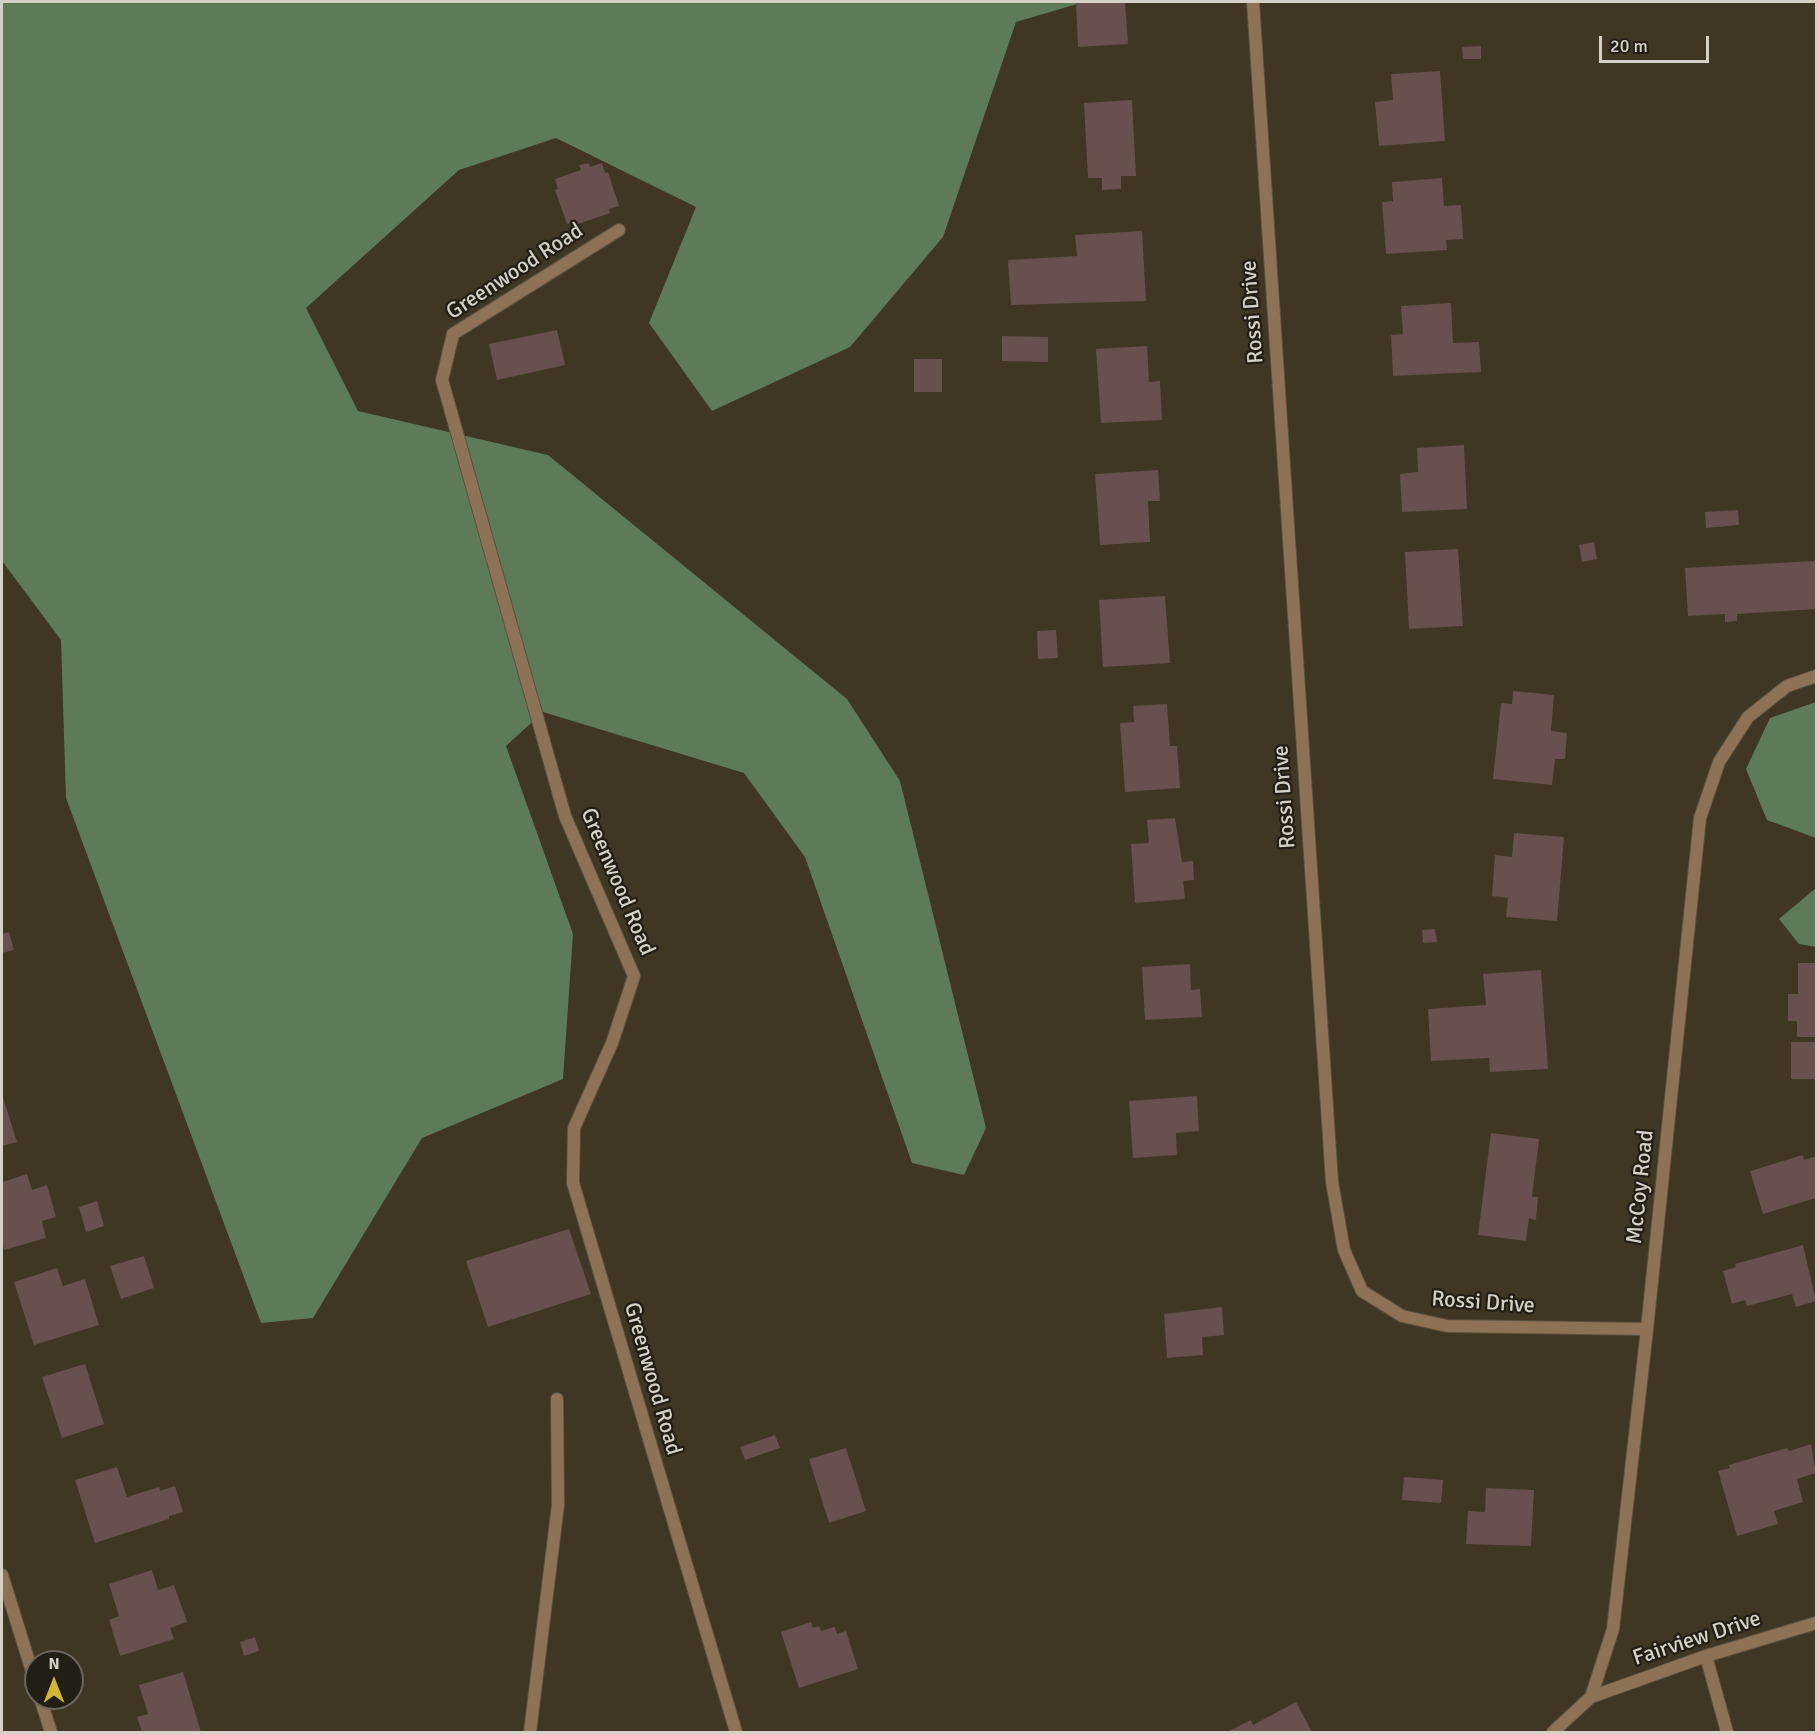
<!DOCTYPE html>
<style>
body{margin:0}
#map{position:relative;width:1818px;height:1734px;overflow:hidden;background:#3f3624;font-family:Signika,sans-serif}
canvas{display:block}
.frame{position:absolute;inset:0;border:3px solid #d6d1c6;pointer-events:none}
.north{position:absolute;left:24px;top:1650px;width:60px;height:60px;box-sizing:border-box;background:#221e16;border:2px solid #6a665c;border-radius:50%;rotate:0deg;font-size:16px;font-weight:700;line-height:24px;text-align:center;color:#d6d1c6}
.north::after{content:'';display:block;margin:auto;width:21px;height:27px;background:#d4b635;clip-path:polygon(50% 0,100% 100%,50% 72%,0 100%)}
.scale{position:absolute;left:1599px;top:36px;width:110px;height:27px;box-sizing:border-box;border:3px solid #d6d1c6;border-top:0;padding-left:8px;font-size:18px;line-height:21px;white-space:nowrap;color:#d6d1c6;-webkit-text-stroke:4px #221e16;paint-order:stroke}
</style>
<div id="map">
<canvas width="1818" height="1734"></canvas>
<div class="frame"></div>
<div class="north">N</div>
<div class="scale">20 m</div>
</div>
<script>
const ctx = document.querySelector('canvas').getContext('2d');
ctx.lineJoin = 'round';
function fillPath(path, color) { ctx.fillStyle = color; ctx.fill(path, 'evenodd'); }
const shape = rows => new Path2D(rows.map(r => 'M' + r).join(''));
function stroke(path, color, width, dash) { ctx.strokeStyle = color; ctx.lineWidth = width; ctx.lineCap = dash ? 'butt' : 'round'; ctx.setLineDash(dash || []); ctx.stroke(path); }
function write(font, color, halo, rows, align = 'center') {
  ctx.font = font + ' Signika,sans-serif'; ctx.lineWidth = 4.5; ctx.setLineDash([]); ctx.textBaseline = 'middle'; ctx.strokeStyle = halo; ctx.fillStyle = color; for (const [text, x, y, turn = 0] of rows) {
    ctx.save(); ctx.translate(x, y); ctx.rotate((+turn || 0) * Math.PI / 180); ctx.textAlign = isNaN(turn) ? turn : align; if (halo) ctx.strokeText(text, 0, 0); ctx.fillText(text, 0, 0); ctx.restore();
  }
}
fillPath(shape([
 [2,2,1084,2,1016,22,943,237,850,347,712,411,649,323,696,207,556,138,459,170,306,308,358,411,548,455,847,699,900,781,986,1128,964,1175,912,1163,805,857,744,773,543,712,506,746,573,934,563,1079,422,1138,313,1318,261,1323,66,798,61,640,2,561],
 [1816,702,1816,838,1767,820,1746,769,1770,718],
 [1816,888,1816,947,1799,944,1779,919]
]), '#5d7b59');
fillPath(shape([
 [1076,2,1125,2,1128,44,1078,47],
 [1481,46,1481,59,1463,59,1462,47],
 [1440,71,1445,141,1379,146,1375,102,1393,100,1391,74],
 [1132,100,1136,176,1121,176,1121,189,1102,190,1102,178,1088,178,1084,103],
 [589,163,590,167,602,163,605,173,608,172,619,206,609,209,610,213,578,224,577,221,567,224,555,190,558,189,555,179,581,170,579,165],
 [1442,178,1444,206,1461,205,1463,239,1446,240,1447,250,1386,254,1382,202,1393,201,1392,182],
 [1142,231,1146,301,1011,305,1008,260,1077,256,1075,235],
 [1451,303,1453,343,1479,342,1481,372,1393,376,1391,335,1403,334,1401,306],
 [557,330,565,365,497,380,489,344],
 [1002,336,1048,337,1048,362,1002,361],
 [1147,346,1149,382,1160,381,1162,420,1101,423,1096,349],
 [914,359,942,359,942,392,914,392],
 [1464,445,1467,509,1402,512,1400,474,1418,472,1417,448],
 [1158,470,1160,501,1148,501,1150,542,1100,545,1095,474],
 [1738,510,1739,525,1706,528,1705,512],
 [1594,542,1597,559,1582,562,1579,545],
 [1458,549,1463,626,1409,629,1405,552],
 [1815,561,1816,609,1737,614,1737,621,1725,622,1725,614,1688,616,1685,568],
 [1165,596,1170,663,1103,667,1099,600],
 [1056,630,1058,658,1038,659,1037,631],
 [1513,691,1554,695,1551,731,1567,733,1565,759,1555,759,1552,785,1493,779,1501,703,1512,704],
 [1167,704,1170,746,1177,746,1180,788,1125,792,1120,723,1134,722,1133,706],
 [1175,818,1182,862,1193,861,1194,880,1183,881,1185,899,1135,903,1131,844,1149,843,1147,820],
 [1514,833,1564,837,1557,921,1506,917,1508,898,1492,896,1495,855,1512,857],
 [1435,929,1437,942,1423,943,1422,930],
 [9,932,14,950,2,953,2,934],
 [1798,963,1816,963,1816,1037,1797,1037,1797,1021,1788,1021,1788,994,1798,994],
 [1190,964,1191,990,1200,989,1202,1017,1145,1020,1142,967],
 [1541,970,1548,1069,1490,1072,1489,1058,1431,1061,1428,1009,1486,1005,1483,974],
 [1791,1042,1816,1042,1816,1079,1791,1079],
 [2,1094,17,1142,2,1146],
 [1197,1096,1199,1131,1176,1133,1177,1155,1133,1158,1129,1101],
 [1491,1133,1539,1139,1532,1197,1538,1197,1536,1220,1529,1218,1526,1241,1478,1235],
 [1803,1155,1804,1160,1816,1156,1816,1198,1763,1214,1750,1171],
 [27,1174,32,1190,47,1185,56,1217,42,1221,46,1238,4,1250,2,1241,2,1182],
 [97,1201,104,1226,86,1232,79,1207],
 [569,1229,591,1294,488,1327,466,1261],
 [1803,1245,1816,1301,1796,1307,1792,1294,1747,1306,1745,1300,1732,1304,1723,1271,1736,1267,1735,1264],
 [144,1256,154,1288,121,1299,110,1266],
 [57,1268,63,1286,85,1279,99,1325,34,1345,14,1282],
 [1222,1307,1224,1335,1202,1337,1203,1355,1167,1358,1164,1314],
 [85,1364,104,1424,62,1438,42,1377],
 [775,1435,780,1448,745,1460,740,1447],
 [1811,1444,1816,1473,1797,1479,1803,1502,1774,1511,1778,1524,1737,1536,1718,1471,1730,1468,1729,1465,1787,1448,1789,1451],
 [846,1448,866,1511,829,1523,809,1459],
 [117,1467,127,1497,159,1487,160,1491,175,1486,183,1512,169,1516,169,1519,95,1543,75,1480],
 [1404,1477,1443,1480,1441,1503,1402,1500],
 [1486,1488,1534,1490,1531,1546,1466,1544,1468,1511,1485,1512],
 [152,1570,158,1590,174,1585,187,1622,170,1628,174,1639,120,1656,109,1620,119,1616,109,1584],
 [811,1622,813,1628,819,1626,821,1631,835,1627,837,1634,846,1631,858,1669,799,1688,781,1632],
 [255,1637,259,1651,244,1656,240,1642],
 [183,1672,201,1732,142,1732,137,1717,148,1714,139,1685],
 [1296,1702,1312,1732,1227,1732,1251,1720,1253,1725]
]), '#67504d');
const service = shape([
 [530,1732,558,1505,557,1399]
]);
const minor = shape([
 [1253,2,1332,1182,1344,1250,1362,1291,1402,1316,1447,1326,1647,1329],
 [619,230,453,334,442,380,565,816,634,976,612,1043,574,1128,573,1183,736,1732],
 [2,1575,36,1684],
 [1706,1656,1727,1732],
 [1591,1697,1706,1656,1816,1623],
 [40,1698,51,1732]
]);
const tertiary = shape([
 [1553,1732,1591,1697,1613,1629,1647,1329,1700,818,1719,762,1748,717,1787,686,1816,676]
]);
stroke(service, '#5a5241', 14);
stroke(minor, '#5a5241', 14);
stroke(tertiary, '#5a5241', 14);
stroke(service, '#8e7255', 12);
stroke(minor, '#8e7255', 12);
stroke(tertiary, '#8e7255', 12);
write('22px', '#d6d1c6', '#221e16', [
 ["Greenwood Road",515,272,-33],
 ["Rossi Drive",1253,312,-94],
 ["Rossi Drive",1285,797,-94],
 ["Greenwood Road",617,882,67],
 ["McCoy Road",1641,1187,-84],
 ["Rossi Drive",1483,1303,4],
 ["Greenwood Road",652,1379,74],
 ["Fairview Drive",1697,1639,-18]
]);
</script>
